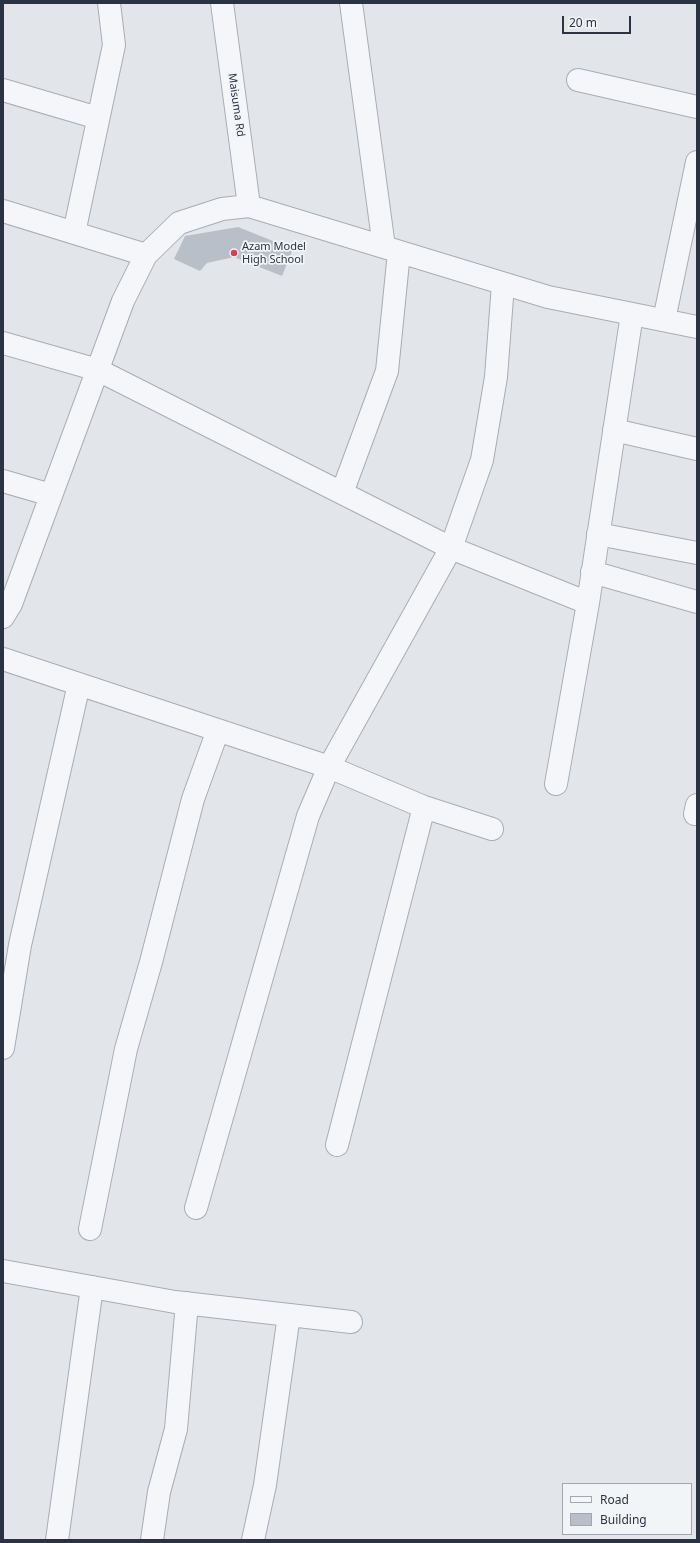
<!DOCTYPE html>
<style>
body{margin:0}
#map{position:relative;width:700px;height:1543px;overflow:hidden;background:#e2e6eb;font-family:"Noto Sans",sans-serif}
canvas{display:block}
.frame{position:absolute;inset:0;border:4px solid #293344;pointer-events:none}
.legend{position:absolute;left:562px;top:1483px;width:130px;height:52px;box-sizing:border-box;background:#f2f5f8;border:1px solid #a2a7b0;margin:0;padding:5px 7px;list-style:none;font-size:12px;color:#293344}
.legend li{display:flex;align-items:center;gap:8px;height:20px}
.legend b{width:20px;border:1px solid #a2a7b0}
.scale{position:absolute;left:562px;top:16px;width:69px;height:18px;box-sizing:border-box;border:2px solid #293344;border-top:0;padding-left:5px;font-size:12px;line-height:14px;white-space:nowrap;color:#293344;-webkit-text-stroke:3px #f2f5f8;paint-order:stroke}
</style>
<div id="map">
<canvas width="700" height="1543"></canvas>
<div class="frame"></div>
<ul class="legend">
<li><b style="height:5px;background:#f5f6f9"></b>Road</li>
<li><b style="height:11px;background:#b9bfc9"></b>Building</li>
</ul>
<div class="scale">20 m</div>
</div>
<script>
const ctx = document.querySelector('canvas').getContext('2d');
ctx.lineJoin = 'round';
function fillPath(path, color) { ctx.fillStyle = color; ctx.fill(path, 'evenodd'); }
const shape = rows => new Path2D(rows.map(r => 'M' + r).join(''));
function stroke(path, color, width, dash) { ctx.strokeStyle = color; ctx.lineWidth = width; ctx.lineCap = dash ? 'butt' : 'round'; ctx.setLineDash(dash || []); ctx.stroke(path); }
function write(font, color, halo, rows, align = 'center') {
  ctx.font = font + ' "Noto Sans",sans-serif'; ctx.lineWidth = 3.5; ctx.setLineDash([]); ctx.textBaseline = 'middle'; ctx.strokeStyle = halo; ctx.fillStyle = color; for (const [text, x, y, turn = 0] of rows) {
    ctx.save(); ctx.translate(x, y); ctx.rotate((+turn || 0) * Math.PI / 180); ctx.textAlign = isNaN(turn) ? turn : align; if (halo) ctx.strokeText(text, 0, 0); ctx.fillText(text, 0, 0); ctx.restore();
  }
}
fillPath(shape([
 [238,227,293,249,282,276,234,257,207,263,200,271,174,259,185,236]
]), '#b9bfc9');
const minor = shape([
 [222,3,249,206],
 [351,3,384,247],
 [578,80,697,107],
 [3,90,98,118],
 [3,211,146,255],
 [74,233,114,45,109,3],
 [664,320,697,162],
 [3,343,98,370,451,548,588,603],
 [614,430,697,449],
 [3,481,51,495],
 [342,493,387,371,399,252],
 [598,534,697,553],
 [592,572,697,602],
 [3,617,11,604,123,301,146,255,179,223,222,209,249,206,548,297,697,327],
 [3,659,329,767,424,807,492,829],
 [556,784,588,603,632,314],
 [695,814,697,805],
 [3,1048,20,945,79,684],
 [337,1145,424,807],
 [196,1208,308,816,329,767,451,548,482,460,496,377,503,284],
 [90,1229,126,1049,151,962,193,799,218,730],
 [3,1271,175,1302,351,1322],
 [57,1540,92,1287],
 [152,1540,159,1492,176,1429,187,1303],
 [253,1540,265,1485,289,1315]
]);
stroke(minor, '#a7adb6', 24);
stroke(minor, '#f5f6f9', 22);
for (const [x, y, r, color] of [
 [234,253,4,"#d54258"]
]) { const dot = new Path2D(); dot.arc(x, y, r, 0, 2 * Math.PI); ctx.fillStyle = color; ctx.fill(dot); stroke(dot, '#f2f5f8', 1.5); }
write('11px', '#293344', '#f2f5f8', [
 ["Maisuma Rd",236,105,82]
]);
write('11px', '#293344', '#f2f5f8', [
 ["Azam Model",242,247],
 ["High School",242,260]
], 'left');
</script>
